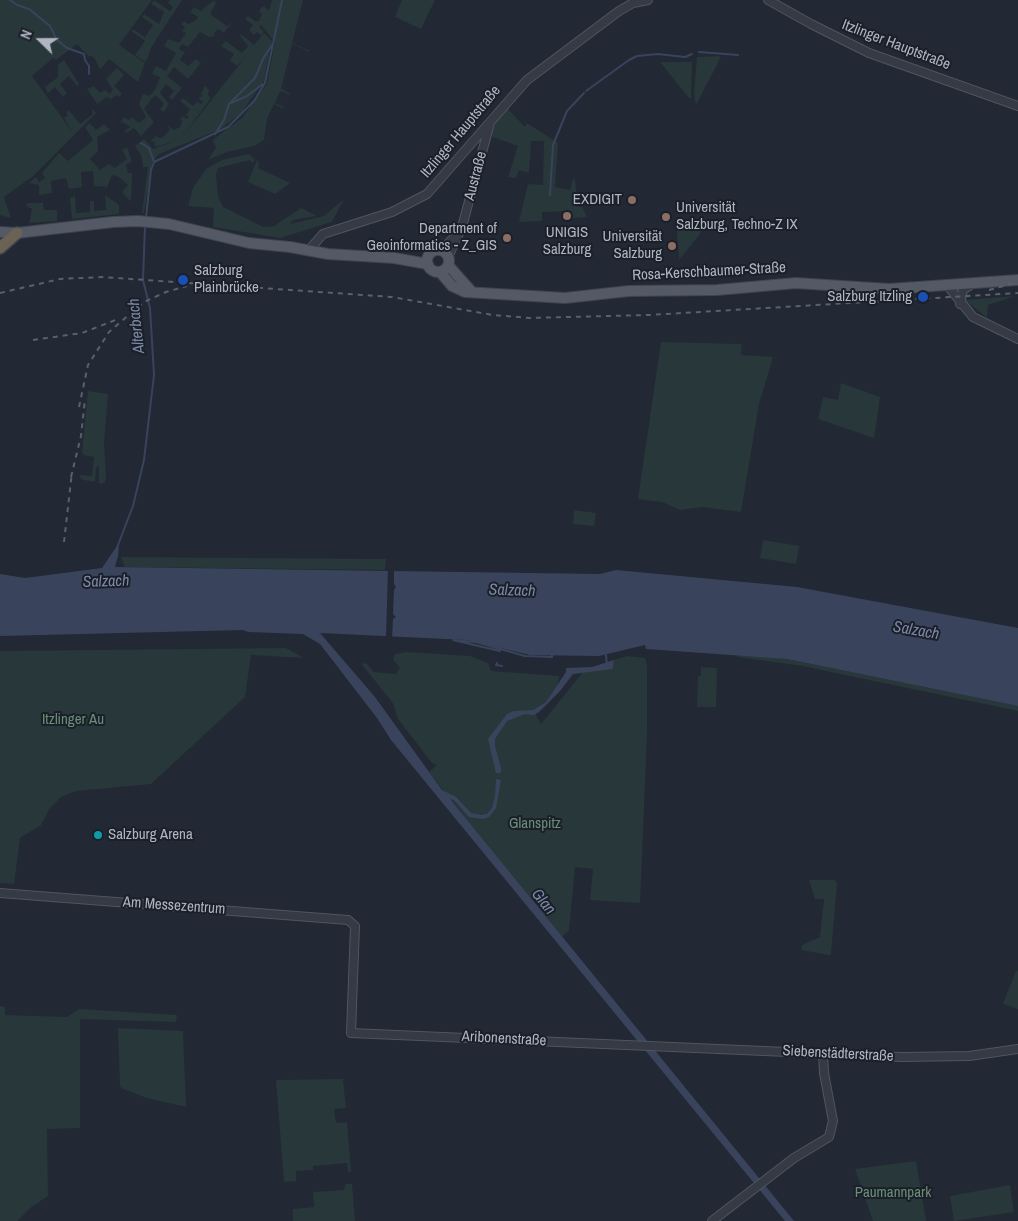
<!DOCTYPE html>
<meta charset="utf-8">
<style>
body{margin:0}
#map{position:relative;width:1018px;height:1221px;overflow:hidden;background:#222834;font-family:"Archivo Narrow",sans-serif}
canvas{display:block}
.north{position:absolute;left:15px;top:15px;width:50px;height:50px;-webkit-text-stroke:4px #1b1f29;paint-order:stroke;rotate:292deg;font-size:14px;font-weight:700;line-height:20px;text-align:center;color:#b0b5c1}
.north::after{content:'';display:block;margin:auto;width:18px;height:22px;background:#b0b5c1;clip-path:polygon(50% 0,100% 100%,50% 72%,0 100%)}
</style>
<div id="map">
<canvas width="1018" height="1221"></canvas>
<div class="north">N</div>
</div>
<script>
const ctx = document.querySelector('canvas').getContext('2d');
ctx.lineJoin = 'round';
function fillPath(path, color) { ctx.fillStyle = color; ctx.fill(path, 'evenodd'); }
const shape = rows => new Path2D(rows.map(r => 'M' + r).join(''));
function stroke(path, color, width, dash) { ctx.strokeStyle = color; ctx.lineWidth = width; ctx.lineCap = dash ? 'butt' : 'round'; ctx.setLineDash(dash || []); ctx.stroke(path); }
function write(font, color, halo, rows, align = 'center') {
  ctx.font = font + ' "Archivo Narrow",sans-serif'; ctx.lineWidth = 4; ctx.setLineDash([]); ctx.textBaseline = 'middle'; ctx.strokeStyle = halo; ctx.fillStyle = color; for (const [text, x, y, turn = 0] of rows) {
    ctx.save(); ctx.translate(x, y); ctx.rotate((+turn || 0) * Math.PI / 180); ctx.textAlign = isNaN(turn) ? turn : align; if (halo) ctx.strokeText(text, 0, 0); ctx.fillText(text, 0, 0); ctx.restore();
  }
}
fillPath(shape([
 [0,0,152,0,119,45,145,63,138,82,109,59,100,70,95,59,91,55,89,57,77,44,56,60,53,58,32,76,73,133,64,118,68,115,66,113,69,110,80,124,93,114,91,108,96,113,32,177,4,197,11,218,0,215],
 [154,0,170,11,173,7,168,3,170,0,182,0,152,46,146,62,135,55,145,41,131,31,133,29,145,37,153,25,142,17,144,14,159,24,164,12,151,4],
 [214,0,216,3,210,14,227,26,233,21,224,33,218,29,214,34,215,36,209,37,200,32,188,47,182,44,179,49,185,52,180,60,188,66,196,59,201,63,188,79,174,67,167,76,182,88,172,100,169,97,174,91,166,84,160,93,169,104,164,112,160,109,164,104,157,96,153,97,144,109,154,122,141,136,134,128,126,133,124,131,130,127,123,122,120,124,122,120,124,117,129,120,132,117,139,123,146,117,139,104,143,94,149,96,155,90,160,77,152,74,156,66,166,71,176,53,164,46,168,39,179,43,186,33,182,31,185,27,181,24,184,21,188,24,195,21,198,17,190,12,194,7,201,11],
 [272,0,303,0,292,43,308,50,311,48,306,55,308,51,292,44,281,89,289,93,291,91,287,98,288,94,280,91,275,103,283,107,285,105,281,111,282,108,274,104,267,119,264,140,254,146,227,152,208,160,216,147,213,142,215,138,242,118,267,84,275,42,261,25,259,27,264,32,261,35,257,32,254,35,249,30,253,25,245,19,248,16,255,21,259,21,262,14,259,12,261,8,264,6,269,11],
 [402,0,435,0,421,29,395,17],
 [264,33,272,41,264,81,241,113,221,129,159,154,152,163,144,213,142,213,148,167,143,167,141,155,135,146,144,139,153,149,178,140,156,147,154,144,156,142,151,141,156,136,158,138,162,138,170,130,167,125,174,130,180,127,182,121,180,119,183,116,187,119,189,117,186,115,190,109,180,101,183,98,193,106,197,102,201,104,203,102,198,98,203,96,201,94,205,86,209,90,208,95,211,98,183,136,246,56,237,66,230,60,234,54,221,46,226,41,242,53,248,46,240,36,241,34,254,45],
 [721,56,718,63,696,105,694,93,697,57],
 [64,60,79,84,77,86,69,76,60,84,67,93,63,97,55,87,48,93,45,87,58,77,58,65],
 [660,62,692,62,691,98,689,98],
 [117,68,124,75,114,86,122,94,119,97,117,95,111,99,107,97,97,104,87,89,94,86,100,93,105,90,109,94,113,90,106,79],
 [507,108,525,127,527,123,558,143,555,187,570,190,573,179,575,180,578,207,582,207,587,217,573,218,572,211,542,212,542,221,519,222,528,184,543,185,544,141,531,141,529,173,519,170,516,178,508,177,518,146,490,136,497,120],
 [90,123,96,130,104,124,110,130,97,137,98,151,90,159,100,170,109,164,115,168,127,159,122,150,127,147,132,162,126,164,128,173,132,173,131,202,122,192,128,185,119,177,112,175,107,187,94,186,93,171,81,172,82,187,69,189,66,178,51,181,52,193,39,195,39,185,29,183,36,177,39,182,45,178,42,173,59,153,68,161,93,140,85,127],
 [249,154,255,159,253,163,250,160,218,168,216,174,218,196,223,207,263,227,274,226,301,208,317,216,293,220,290,224,324,216,344,199,332,222,280,238,213,227,214,208,188,206,193,188,206,169,222,160],
 [257,160,259,164,258,168,290,183,275,194,248,182],
 [105,195,119,205,119,214,72,219,70,198,75,196,76,213,90,212,90,201,94,201,94,211,106,210],
 [27,203,43,203,44,210,57,210,57,221,29,223,32,209,26,206],
 [702,224,703,230,679,260,677,230,692,229,692,225],
 [1015,296,988,305,987,318,965,300],
 [661,342,742,344,741,355,773,357,759,404,741,512,703,507,680,510,662,502,638,499],
 [841,383,880,397,874,438,818,419,823,397,838,400],
 [88,391,108,394,104,443,106,475,105,482,102,484,99,483,99,466,96,467,95,482,83,480,80,477,80,475,92,476,94,457,84,455,82,452],
 [574,510,596,513,594,526,573,524],
 [763,540,799,546,796,564,760,558],
 [121,557,386,559,385,570,125,567],
 [286,648,304,658,251,655,245,697,151,784,76,791,61,797,49,809,41,825,20,838,14,884,0,883,0,651],
 [407,652,470,656,488,663,491,671,559,676,558,684,546,702,533,710,541,724,583,672,613,669,614,660,627,656,645,658,647,665,647,734,640,903,590,900,593,869,575,867,569,930,562,937,446,794,429,772,437,765,432,763,398,719,393,703,363,666,362,663,367,664,374,672,396,674,400,667,393,660,395,654],
 [738,654,787,659,1018,706,1018,711,802,666,738,657],
 [701,667,717,668,716,707,697,707,698,676,701,676],
 [809,880,834,880,837,883,831,954,829,955,801,950,802,945,820,937,824,899,815,899],
 [1016,971,1018,971,1018,1009,1003,1004],
 [0,1006,5,1007,5,1015,67,1017,79,1009,177,1015,176,1022,80,1019,80,1128,47,1129,48,1196,30,1208,17,1221,0,1221],
 [118,1028,183,1031,186,1107,147,1098,123,1089,120,1086],
 [343,1079,346,1108,334,1109,336,1123,347,1122,351,1172,348,1172,347,1163,313,1166,313,1170,296,1171,296,1181,284,1182,276,1080],
 [916,1161,926,1221,873,1221,855,1169],
 [346,1184,352,1184,355,1221,293,1221,293,1209,314,1207,313,1192,344,1190],
 [1010,1185,1014,1212,954,1221,950,1196]
]), '#283739');
fillPath(shape([
 [119,543,118,556,115,567,600,574,616,570,797,587,1018,628,1018,706,787,659,646,649,645,645,599,656,530,655,467,640,320,633,375,697,442,790,456,797,471,813,481,815,487,814,492,808,495,796,496,779,501,780,496,808,489,817,483,819,469,817,454,800,450,799,794,1221,785,1221,391,740,377,718,320,644,303,634,248,632,243,630,0,636,0,574,25,578,102,568],
 [614,660,613,669,573,674,560,691,539,712,534,715,525,714,507,721,495,739,495,746,501,768,501,773,496,773,488,739,507,714,514,711,533,710,546,702,566,672,566,668,592,667]
]), '#39445c');
fillPath(shape([
 [388,568,394,568,394,584,396,587,394,590,393,614,396,617,393,619,392,638,386,638]
]), '#222834');
stroke(shape([
 [10,0,17,5,29,9,50,26,57,40,67,48,84,54,85,60,89,66,89,74],
 [699,52,738,55],
 [586,91,629,60,637,56,658,54,685,57,692,54],
 [231,103,247,96,263,84],
 [215,134,224,120,229,104,255,78,264,57,272,45],
 [141,143,149,148,154,162],
 [550,195,553,145,567,111,584,93],
 [146,218,151,170,154,162,228,127,254,101,265,83,282,0],
 [118,545,133,506,144,460,154,375,150,308,143,280,145,226],
 [500,651,453,640,476,642,525,656,552,657,552,655],
 [606,655,607,665],
 [497,663,496,665,502,666]
]), '#39445c', 2);
const minor = shape([
 [768,0,811,24,869,53,1018,106],
 [441,250,456,236],
 [308,251,323,234,392,212,427,194,527,80,619,11,633,3,648,0],
 [448,257,462,227,490,123],
 [947,285,973,317,1018,339],
 [960,304,963,290,972,284],
 [0,893,348,920,355,926,351,1033,902,1057,969,1056,1018,1049],
 [712,1221,794,1158,829,1137,833,1121,824,1073,823,1054]
]);
const major = shape([
 [0,232,17,233,113,222,138,221,169,224,249,243,290,247,328,254,394,258,428,264],
 '427 261a11 11 0 1 1 22 0a11 11 0 1 1-22 0Z',
 [448,265,472,292],
 [440,272,452,286,465,292,565,298,629,291,717,290,796,283,889,289,1018,280]
]);
const highway = shape([
 [0,248,17,233]
]);
stroke(minor, '#50555f', 10);
stroke(major, '#3f434e', 12);
stroke(highway, '#3d424c', 14);
stroke(minor, '#353a45', 8);
stroke(major, '#535965', 10);
stroke(highway, '#6a6353', 11);
stroke(shape([
 [989,290,1018,282],
 [0,293,60,279,102,277,392,297,493,315,530,318,649,315,1018,293],
 [33,340,82,333,118,319],
 [79,407,88,365,109,332,144,302,166,292,187,286],
 [71,477,81,436,85,399],
 [64,542,72,472]
]), '#5a606d', 2, [5, 5]);
for (const [x, y, r, color] of [
 [632,200,5,"#8d6e63"],
 [567,216,5,"#8d6e63"],
 [666,217,5,"#8d6e63"],
 [507,238,5,"#8d6e63"],
 [672,246,5,"#8d6e63"],
 [183,280,6,"#1a4fb4"],
 [923,297,6,"#1a4fb4"],
 [98,835,5,"#0f9aa8"]
]) { const dot = new Path2D(); dot.arc(x, y, r, 0, 2 * Math.PI); ctx.fillStyle = color; ctx.fill(dot); stroke(dot, '#1b1f29', 2); }
write('15px', '#b0b5c1', '#1b1f29', [
 ["Itzlinger Hauptstraße",896,45,21],
 ["Itzlinger Hauptstraße",461,132,-50],
 ["Austraße",476,176,-75],
 ["Rosa-Kerschbaumer-Straße",709,272,-3],
 ["Am Messezentrum",174,906,4],
 ["Aribonenstraße",504,1039,3],
 ["Siebenstädterstraße",838,1054,3]
]);
write('15px', '#b0b5c1', '#1b1f29', [
 ["EXDIGIT",622,200],
 ["Universität",676,208,"left"],
 ["Salzburg, Techno-Z IX",676,225,"left"],
 ["Department of",497,229],
 ["Geoinformatics - Z_GIS",497,246],
 ["UNIGIS",567,233,"center"],
 ["Salzburg",567,250,"center"],
 ["Universität",662,237],
 ["Salzburg",662,254],
 ["Salzburg",194,271,"left"],
 ["Plainbrücke",194,288,"left"],
 ["Salzburg Itzling",912,297],
 ["Salzburg Arena",108,835,"left"]
], 'right');
write('15px', '#6a8f76', '#1b1f29', [
 ["Itzlinger Au",73,720],
 ["Glanspitz",535,824],
 ["Paumannpark",893,1193]
]);
write('italic 16px', '#7b89a7', '#1b1f29', [
 ["Alterbach",137,326,-96],
 ["Salzach",106,582,-2],
 ["Salzach",512,591,2],
 ["Salzach",916,631,10],
 ["Glan",543,902,51]
]);
</script>
